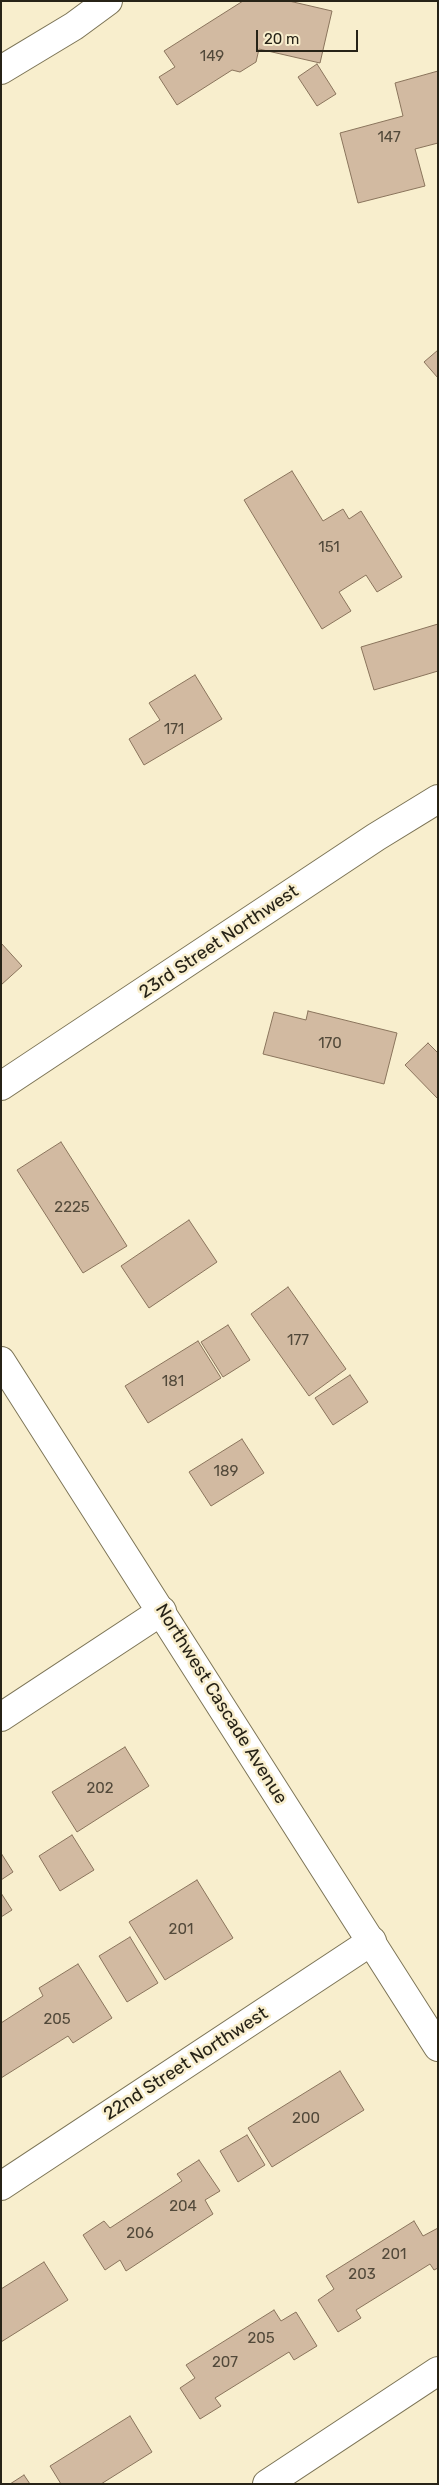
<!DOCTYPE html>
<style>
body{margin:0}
#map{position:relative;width:439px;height:2485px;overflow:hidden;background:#f8eecd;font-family:Rubik,sans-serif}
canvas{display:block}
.frame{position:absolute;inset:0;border:2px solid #272317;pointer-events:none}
.scale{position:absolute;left:256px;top:30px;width:102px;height:22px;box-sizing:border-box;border:2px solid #272317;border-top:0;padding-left:6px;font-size:15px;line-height:18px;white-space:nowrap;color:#272317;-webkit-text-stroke:4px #f8eecd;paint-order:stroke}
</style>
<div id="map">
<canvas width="439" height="2485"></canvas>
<div class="frame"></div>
<div class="scale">20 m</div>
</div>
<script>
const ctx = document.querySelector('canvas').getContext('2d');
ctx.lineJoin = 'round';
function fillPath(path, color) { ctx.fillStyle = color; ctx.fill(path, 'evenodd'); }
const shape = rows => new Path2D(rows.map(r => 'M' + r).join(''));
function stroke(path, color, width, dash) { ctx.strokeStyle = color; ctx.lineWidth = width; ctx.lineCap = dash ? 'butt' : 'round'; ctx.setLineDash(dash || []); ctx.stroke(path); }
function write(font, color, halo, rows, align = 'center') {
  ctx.font = font + ' Rubik,sans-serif'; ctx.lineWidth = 5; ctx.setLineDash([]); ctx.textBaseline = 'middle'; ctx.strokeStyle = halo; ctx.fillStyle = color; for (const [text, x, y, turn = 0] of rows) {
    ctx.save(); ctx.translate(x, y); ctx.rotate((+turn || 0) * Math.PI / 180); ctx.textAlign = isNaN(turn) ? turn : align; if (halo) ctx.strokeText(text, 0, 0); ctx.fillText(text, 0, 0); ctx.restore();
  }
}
const building = shape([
 [243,1,289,1,332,11,320,63,259,49,256,62,240,72,232,70,177,105,159,77,175,67,164,51,243,1],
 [317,64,336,94,317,106,298,77,317,64],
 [438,71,438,143,415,149,425,186,358,203,340,133,403,116,395,83,438,71],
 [438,350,438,378,424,362,438,350],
 [292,471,323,521,343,509,349,519,361,511,402,577,377,592,366,575,339,592,351,611,322,629,244,500,292,471],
 [438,624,438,671,374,690,361,647,438,624],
 [195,675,222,719,144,765,129,739,160,720,149,703,195,675],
 [1,943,22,966,1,985,1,943],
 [308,1011,397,1033,384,1084,263,1054,274,1012,306,1020,308,1011],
 [428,1043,438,1053,438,1099,405,1065,428,1043],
 [61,1142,127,1246,83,1273,17,1170,61,1142],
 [189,1220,217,1262,149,1308,121,1266,189,1220],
 [288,1287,346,1369,309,1396,251,1314,288,1287],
 [228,1325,250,1360,223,1377,201,1342,228,1325],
 [198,1341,221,1378,148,1423,125,1386,198,1341],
 [350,1375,368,1402,333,1425,315,1398,350,1375],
 [242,1439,264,1473,211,1506,189,1472,242,1439],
 [125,1747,149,1786,77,1832,52,1792,125,1747],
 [72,1835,94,1870,60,1891,39,1856,72,1835],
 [1,1853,13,1872,1,1880,1,1853],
 [197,1880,233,1938,165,1980,129,1922,197,1880],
 [1,1893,12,1910,1,1917,1,1893],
 [130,1937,158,1983,127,2002,99,1956,130,1937],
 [78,1964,112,2018,73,2043,68,2036,1,2078,1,2023,43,1996,39,1988,78,1964],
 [340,2071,364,2110,272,2167,248,2128,340,2071],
 [247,2135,265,2165,238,2182,220,2151,247,2135],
 [199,2160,220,2191,205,2200,213,2214,126,2271,120,2260,105,2270,83,2235,104,2221,110,2228,182,2181,177,2174,199,2160],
 [414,2221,423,2236,438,2228,438,2268,434,2270,430,2264,356,2310,361,2318,338,2332,318,2300,334,2289,326,2276,414,2221],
 [44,2262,68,2300,1,2342,1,2289,44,2262],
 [274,2310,281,2321,296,2312,317,2346,294,2360,289,2352,215,2398,221,2406,200,2419,180,2388,195,2378,186,2365,274,2310],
 [130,2416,152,2452,101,2484,61,2484,50,2466,130,2416],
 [24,2475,30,2484,10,2484,24,2475]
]);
fillPath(building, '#d2baa1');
stroke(building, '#8a745c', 1);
const minor = shape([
 [1,70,74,26,108,1],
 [1,1086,376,837,438,799],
 [1,1717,162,1611],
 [1,2186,372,1941],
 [267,2484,438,2371]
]);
const tertiary = shape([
 [1,1361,438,2047]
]);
stroke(minor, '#7b7355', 30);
stroke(tertiary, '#7b7355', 30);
stroke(minor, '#fff', 28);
stroke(tertiary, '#fff', 28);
write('15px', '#52493a', null, [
 ["149",212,57],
 ["147",389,138],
 ["151",329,548],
 ["171",174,730],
 ["170",330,1044],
 ["2225",72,1208],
 ["177",298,1341],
 ["181",173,1382],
 ["189",226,1472],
 ["202",100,1789],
 ["201",181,1930],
 ["205",57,2020],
 ["200",306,2119],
 ["204",183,2207],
 ["206",140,2234],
 ["201",394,2255],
 ["203",362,2275],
 ["205",261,2339],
 ["207",225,2363]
]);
write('18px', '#272317', '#f8eecd', [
 ["23rd Street Northwest",219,942,-34],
 ["Northwest Cascade Avenue",221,1704,58],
 ["22nd Street Northwest",186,2064,-33]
]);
</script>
